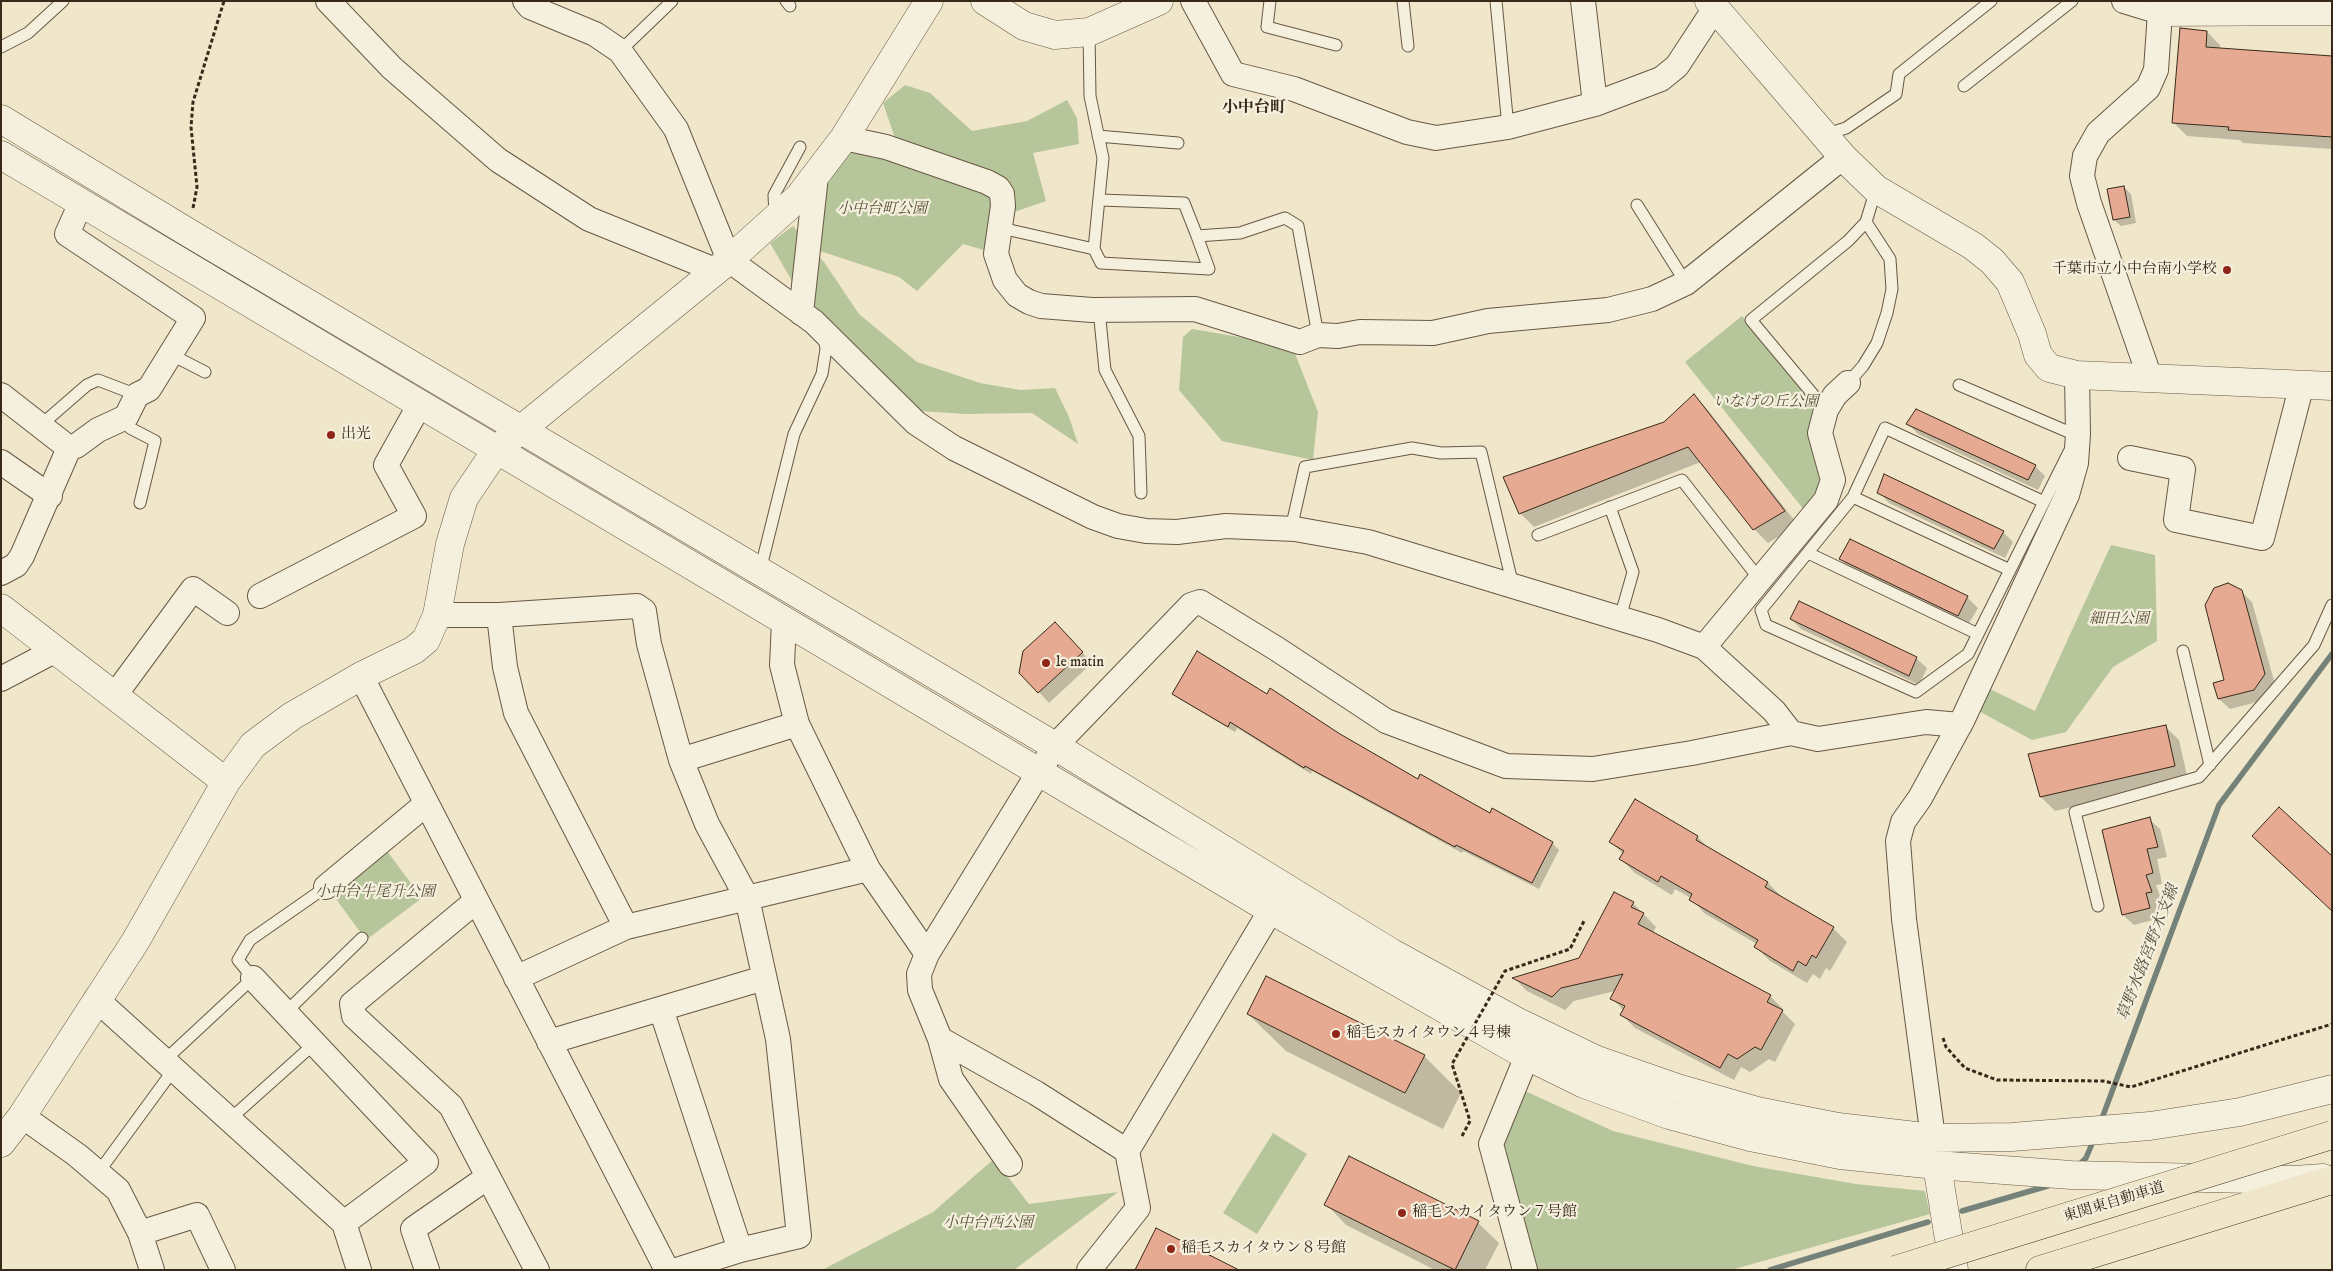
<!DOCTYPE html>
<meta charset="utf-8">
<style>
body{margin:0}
#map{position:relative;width:2333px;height:1271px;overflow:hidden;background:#f0e6ca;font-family:"IM FELL DW Pica",serif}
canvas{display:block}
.frame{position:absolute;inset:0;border:2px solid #392918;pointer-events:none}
</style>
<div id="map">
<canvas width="2333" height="1271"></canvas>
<div class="frame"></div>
</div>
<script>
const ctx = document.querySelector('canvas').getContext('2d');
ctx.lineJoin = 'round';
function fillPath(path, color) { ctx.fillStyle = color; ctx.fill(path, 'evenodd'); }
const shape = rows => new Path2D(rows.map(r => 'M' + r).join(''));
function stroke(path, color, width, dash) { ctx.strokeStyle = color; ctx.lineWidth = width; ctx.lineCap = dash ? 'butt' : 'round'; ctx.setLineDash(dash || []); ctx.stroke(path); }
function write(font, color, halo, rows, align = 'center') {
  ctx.font = font + ' "IM FELL DW Pica","Noto Serif JP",serif'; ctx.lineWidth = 4.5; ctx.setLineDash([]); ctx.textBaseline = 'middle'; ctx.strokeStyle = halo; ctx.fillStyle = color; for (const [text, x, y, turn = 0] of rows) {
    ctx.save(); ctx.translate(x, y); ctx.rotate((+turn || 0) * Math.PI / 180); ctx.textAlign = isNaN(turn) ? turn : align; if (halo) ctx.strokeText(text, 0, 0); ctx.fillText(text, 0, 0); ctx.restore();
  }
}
fillPath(shape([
 [905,85,930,93,972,131,1027,121,1067,100,1077,118,1079,144,1033,153,1046,201,997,218,987,251,963,244,917,291,899,277,817,250,821,195,852,145,898,147,883,103],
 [793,226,824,262,859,314,917,362,980,383,1020,390,1055,388,1069,417,1078,444,1032,413,966,414,919,411,807,307,770,243],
 [1742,316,1820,410,1824,481,1805,511,1685,362],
 [1192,329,1292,346,1318,412,1313,460,1222,441,1179,390,1183,337],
 [2111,545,2155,555,2157,641,2113,667,2066,732,2032,740,1975,709,1986,687,2035,711],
 [384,847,422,898,366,940,328,888],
 [1525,1091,1613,1131,1753,1166,1856,1184,1925,1191,1930,1214,1731,1270,1533,1270,1501,1141],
 [1273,1133,1307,1154,1257,1234,1223,1213],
 [994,1159,1029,1204,1118,1192,1014,1270,822,1270,933,1212]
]), '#b6c69a');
fillPath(shape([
 [2207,32,2220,45,2220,49,2332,58,2332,149,2243,143,2240,140,2187,136,2173,122],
 [2124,187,2131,194,2136,223,2121,226,2114,220],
 [1694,395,1707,409,1798,525,1768,543,1754,529,1701,462,1534,527,1520,513,1665,423],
 [1908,424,2035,466,2045,476,2038,490,1918,434],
 [1879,492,2003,532,2013,542,2005,558,1889,503],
 [1850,540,1967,597,1978,608,1968,625,1851,569,1840,559],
 [2241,591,2252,602,2275,684,2265,700,2230,709,2219,699,2225,680],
 [1791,619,1916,658,1927,668,1919,685,1801,629],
 [1065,634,1092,663,1049,703,1021,672],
 [1174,693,1267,695,1418,780,1552,843,1559,850,1539,889,1463,851,1462,853,1312,771,1311,774,1237,728,1235,732,1181,700],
 [2165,726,2179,740,2188,780,2055,811,2041,797],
 [1635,800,1698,837,1709,849,1768,883,1782,897,1833,928,1847,942,1830,971,1826,968,1820,979,1813,974,1807,983,1770,961,1756,947,1757,944,1704,913,1691,898,1675,889,1672,895,1635,873,1621,859,1623,854,1611,842],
 [2149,819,2160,829,2167,857,2157,859,2162,884,2156,885,2162,902,2156,903,2160,918,2134,925,2123,915],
 [1633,903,1656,927,1653,933,1770,996,1783,1009,1782,1011,1795,1024,1775,1062,1769,1059,1750,1072,1741,1067,1734,1080,1635,1028,1622,1015,1624,1011,1612,998,1615,991,1574,1001,1565,1010,1527,991,1515,979,1580,959],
 [1248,1014,1424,1056,1461,1093,1443,1129,1286,1051],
 [1326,1204,1478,1223,1499,1243,1485,1270,1435,1270,1346,1225]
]), '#0003');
stroke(shape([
 [2101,1121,2219,805,2332,654],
 [2079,1165,2086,1158,2094,1139],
 [1962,1211,2051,1185],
 [1770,1270,1928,1222]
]), '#748279', 5.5);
const building = shape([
 [2180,28,2207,31,2206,47,2332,56,2332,137,2228,130,2229,127,2172,123,2180,28],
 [2124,186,2130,217,2113,220,2107,189,2124,186],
 [1694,394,1785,511,1753,530,1688,447,1519,514,1503,477,1664,422,1694,394],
 [1916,409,2036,465,2028,480,1906,424,1916,409],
 [1884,474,2004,531,1994,549,1877,493,1884,474],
 [1850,539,1968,596,1958,616,1839,559,1850,539],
 [2228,583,2242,590,2265,674,2254,690,2218,699,2213,683,2224,680,2205,605,2214,588,2228,583],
 [1799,601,1917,657,1909,676,1790,619,1799,601],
 [1055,622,1083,652,1038,693,1019,673,1023,651,1055,622],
 [1197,651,1267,694,1270,688,1340,734,1418,779,1420,774,1490,813,1492,808,1553,842,1532,883,1456,845,1455,847,1305,766,1304,768,1230,722,1228,727,1172,694,1197,651],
 [2166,725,2175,766,2040,797,2028,754,2166,725],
 [1635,799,1698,836,1696,840,1768,882,1765,887,1834,927,1816,958,1812,955,1806,966,1798,961,1793,971,1754,947,1758,940,1689,900,1692,894,1661,876,1658,882,1619,859,1624,851,1609,842,1635,799],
 [2279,807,2332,856,2332,911,2252,836,2279,807],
 [2150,817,2158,847,2147,849,2153,873,2146,875,2152,892,2146,893,2150,908,2122,915,2102,830,2150,817],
 [1614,892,1634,902,1631,907,1644,913,1638,924,1771,995,1767,1002,1783,1010,1761,1050,1755,1047,1737,1059,1728,1054,1720,1068,1620,1015,1625,1006,1610,999,1623,974,1561,988,1552,997,1512,978,1579,958,1614,892],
 [1266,976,1425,1055,1405,1093,1247,1014,1266,976],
 [1349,1156,1479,1221,1455,1270,1324,1205,1349,1156],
 [1156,1228,1239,1270,1135,1270,1156,1228]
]);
fillPath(building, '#e6aa92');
stroke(building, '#392918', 1);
const service = shape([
 [786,1,790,6],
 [1270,1,1267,27,1336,45],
 [1403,1,1408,46],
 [1496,1,1508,127],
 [1089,32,1090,96,1103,158,1094,249,1101,263,1209,269,1197,236,1240,233,1285,218,1298,226,1318,335],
 [1,47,28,33,63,1],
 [620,51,672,1],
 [1964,86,2072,1],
 [1824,135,1846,128,1896,94,1899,74,1991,1],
 [1098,136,1178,143],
 [1100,200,1184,203,1197,236],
 [1637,205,1686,283],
 [775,215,774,195,800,147],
 [1001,228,1094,249],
 [1099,310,1105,370,1139,436,1141,493],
 [172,355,205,372],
 [1848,383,1863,366,1877,343,1887,313,1892,289,1890,259,1866,222],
 [1959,385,2078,436],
 [1826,410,1751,320,1848,241,1866,222,1876,189],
 [126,417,130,428,155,441,140,503],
 [41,425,87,385,98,380,137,395],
 [1853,497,2010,570],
 [2044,502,1885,428,1853,497,1761,610,1766,625,1916,692,1968,654,2069,452],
 [1610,507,1633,572,1620,618],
 [1291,529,1305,467,1412,448,1441,453,1481,452,1513,586],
 [1538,535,1682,480,1760,580],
 [1808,553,1978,634],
 [760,571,794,434,822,374,826,349,824,336],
 [2183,651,2210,765],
 [2098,906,2075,812,2199,777,2314,645,2332,605],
 [285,1013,362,938],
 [165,1060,253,978,238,960,250,940,326,887],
 [229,1120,314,1044],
 [98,1173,174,1069]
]);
const minor = shape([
 [328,1,392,68,498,160,589,219,715,270],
 [525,1,530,7,595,34,620,51,676,129,729,260,814,322,916,423,954,448,1093,517,1118,526,1146,531,1177,532,1226,526,1295,529,1368,542,1658,630,1704,647,1774,711,1791,733],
 [1193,1,1233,74,1294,89,1407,132,1436,138,1508,127,1595,104,1661,79,1677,66,1715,8],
 [1583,1,1595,104],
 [2124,1,2160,12,2156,70,2148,88,2098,133,2085,156,2082,176,2089,203,2150,378],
 [844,138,886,147,987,182,998,188,1002,194,1003,206,996,254,1005,280,1017,295,1029,302,1041,306,1092,310,1195,309,1300,342,1318,335,1338,336,1360,332,1433,333,1488,321,1608,310,1652,299,1686,283,1843,157],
 [801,313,816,176],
 [1,395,69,448,22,556,16,565,1,573],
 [69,448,76,446,98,430,126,417,137,395,149,389,193,318,67,234,81,203],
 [2130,458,2183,469,2176,520,2262,538,2302,384],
 [1,462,50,496],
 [260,596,414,516,386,465,420,404],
 [437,615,499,615,637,606,644,611,649,644,681,760,707,824,747,898,778,1039,799,1236,740,1250,677,1270],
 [499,615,505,667,516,713,626,927],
 [784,621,782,665,797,724,868,869,927,954],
 [1704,647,1826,500,1833,480,1820,433,1826,410,1835,395,1848,383],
 [361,676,667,1270],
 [1,679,56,650],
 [115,695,193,589,227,613],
 [681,760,797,724],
 [326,887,426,804],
 [476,901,352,1004,354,1016,451,1106,537,1270],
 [253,978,426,1162,344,1223],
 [516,978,626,927,868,869],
 [96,999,344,1223,359,1270],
 [661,1009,740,1250],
 [940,1039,951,1079,1010,1164],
 [549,1042,764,978],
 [22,1116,77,1155,118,1190,140,1233,152,1270],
 [1933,1138,1904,919,1898,841,1903,822,1920,798,1963,719,2067,495,2076,463,2078,434,2077,375],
 [1127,1151,1036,1093,940,1039,920,990,919,974,927,954,1055,746,1191,605,1200,602,1277,649,1386,721,1506,766,1593,769,1692,753,1791,733,1818,739,1926,722,1960,725],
 [140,1233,197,1215,223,1270],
 [427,1270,413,1229,488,1177],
 [1089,1270,1138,1208,1127,1151,1271,910],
 [1525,1270,1491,1144,1527,1056]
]);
const tertiary = shape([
 [985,1,1024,26,1055,35,1089,32,1159,1],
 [1709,1,1843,157,1876,189,1973,246,1992,261,2010,282,2032,334,2038,355,2049,368,2077,375,2332,386],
 [2160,12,2332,11],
 [1,119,189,233,1055,746,1392,953,1516,1021,1597,1060,1677,1088,1757,1111,1838,1127,1933,1138,2012,1137,2150,1126,2240,1112,2332,1089],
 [1,155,1271,910,1527,1056,1584,1084,1669,1115,1750,1137,1840,1155,1936,1165,2071,1175,2295,1180,2323,1178],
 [1,608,226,782],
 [1,1143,22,1116,135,942,226,782,253,745,292,716,361,676,414,650,426,640,437,615,450,544,464,498,497,449,729,260,799,197,844,138,929,1],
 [1934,1147,1954,1270]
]);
const motorway = shape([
 [2040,1270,2332,1180]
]);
stroke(service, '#675844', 13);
stroke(minor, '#675844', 26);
stroke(tertiary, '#675844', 29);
stroke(motorway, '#392918', 29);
stroke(shape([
 [193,208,197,187,191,127,193,102,224,1],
 [1943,1038,1946,1047,1965,1068,1997,1080,2103,1081,2131,1087,2332,1024]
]), '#392918', 3, [4, 2.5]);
stroke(service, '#f5efdd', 11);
stroke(minor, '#f5efdd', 24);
stroke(tertiary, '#f5efdd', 28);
stroke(motorway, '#f0e6ca', 28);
const motorwayBridge = shape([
 [1895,1270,2332,1135]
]);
stroke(motorwayBridge, '#392918', 29, []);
stroke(shape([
 [1462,1136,1470,1121,1452,1064,1505,971,1570,949,1585,919]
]), '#392918', 3, [4, 2.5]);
stroke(motorwayBridge, '#f0e6ca', 28);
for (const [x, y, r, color] of [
 [2227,270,5,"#8f2418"],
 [331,435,5,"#8f2418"],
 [1046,663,5,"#8f2418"],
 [1336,1034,5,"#8f2418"],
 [1402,1213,5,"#8f2418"],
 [1171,1249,5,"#8f2418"]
]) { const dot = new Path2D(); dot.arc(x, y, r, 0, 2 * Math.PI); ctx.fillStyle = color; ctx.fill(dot); stroke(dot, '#f5efdd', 2); }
write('italic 15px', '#585038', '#f5efdd', [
 ["小中台町公園",882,210],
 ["いなげの丘公園",1766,403],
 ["細田公園",2119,620],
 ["小中台牛尾升公園",375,893],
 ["小中台西公園",988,1224]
]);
write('15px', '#392918', '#f5efdd', [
 ["千葉市立小中台南小学校",2217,270,"right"],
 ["出光",341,435],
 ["le matin",1056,663],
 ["稲毛スカイタウン４号棟",1346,1034],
 ["稲毛スカイタウン７号館",1412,1213],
 ["稲毛スカイタウン８号館",1181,1249]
], 'left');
write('15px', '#392918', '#f5efdd', [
 ["東関東自動車道",2114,1203,-17]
]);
write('bold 16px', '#392918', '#f5efdd', [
 ["小中台町",1254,109]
]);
write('italic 16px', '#524e40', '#f5efdd', [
 ["草野水路宮野木支線",2149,953,-69]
]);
</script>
